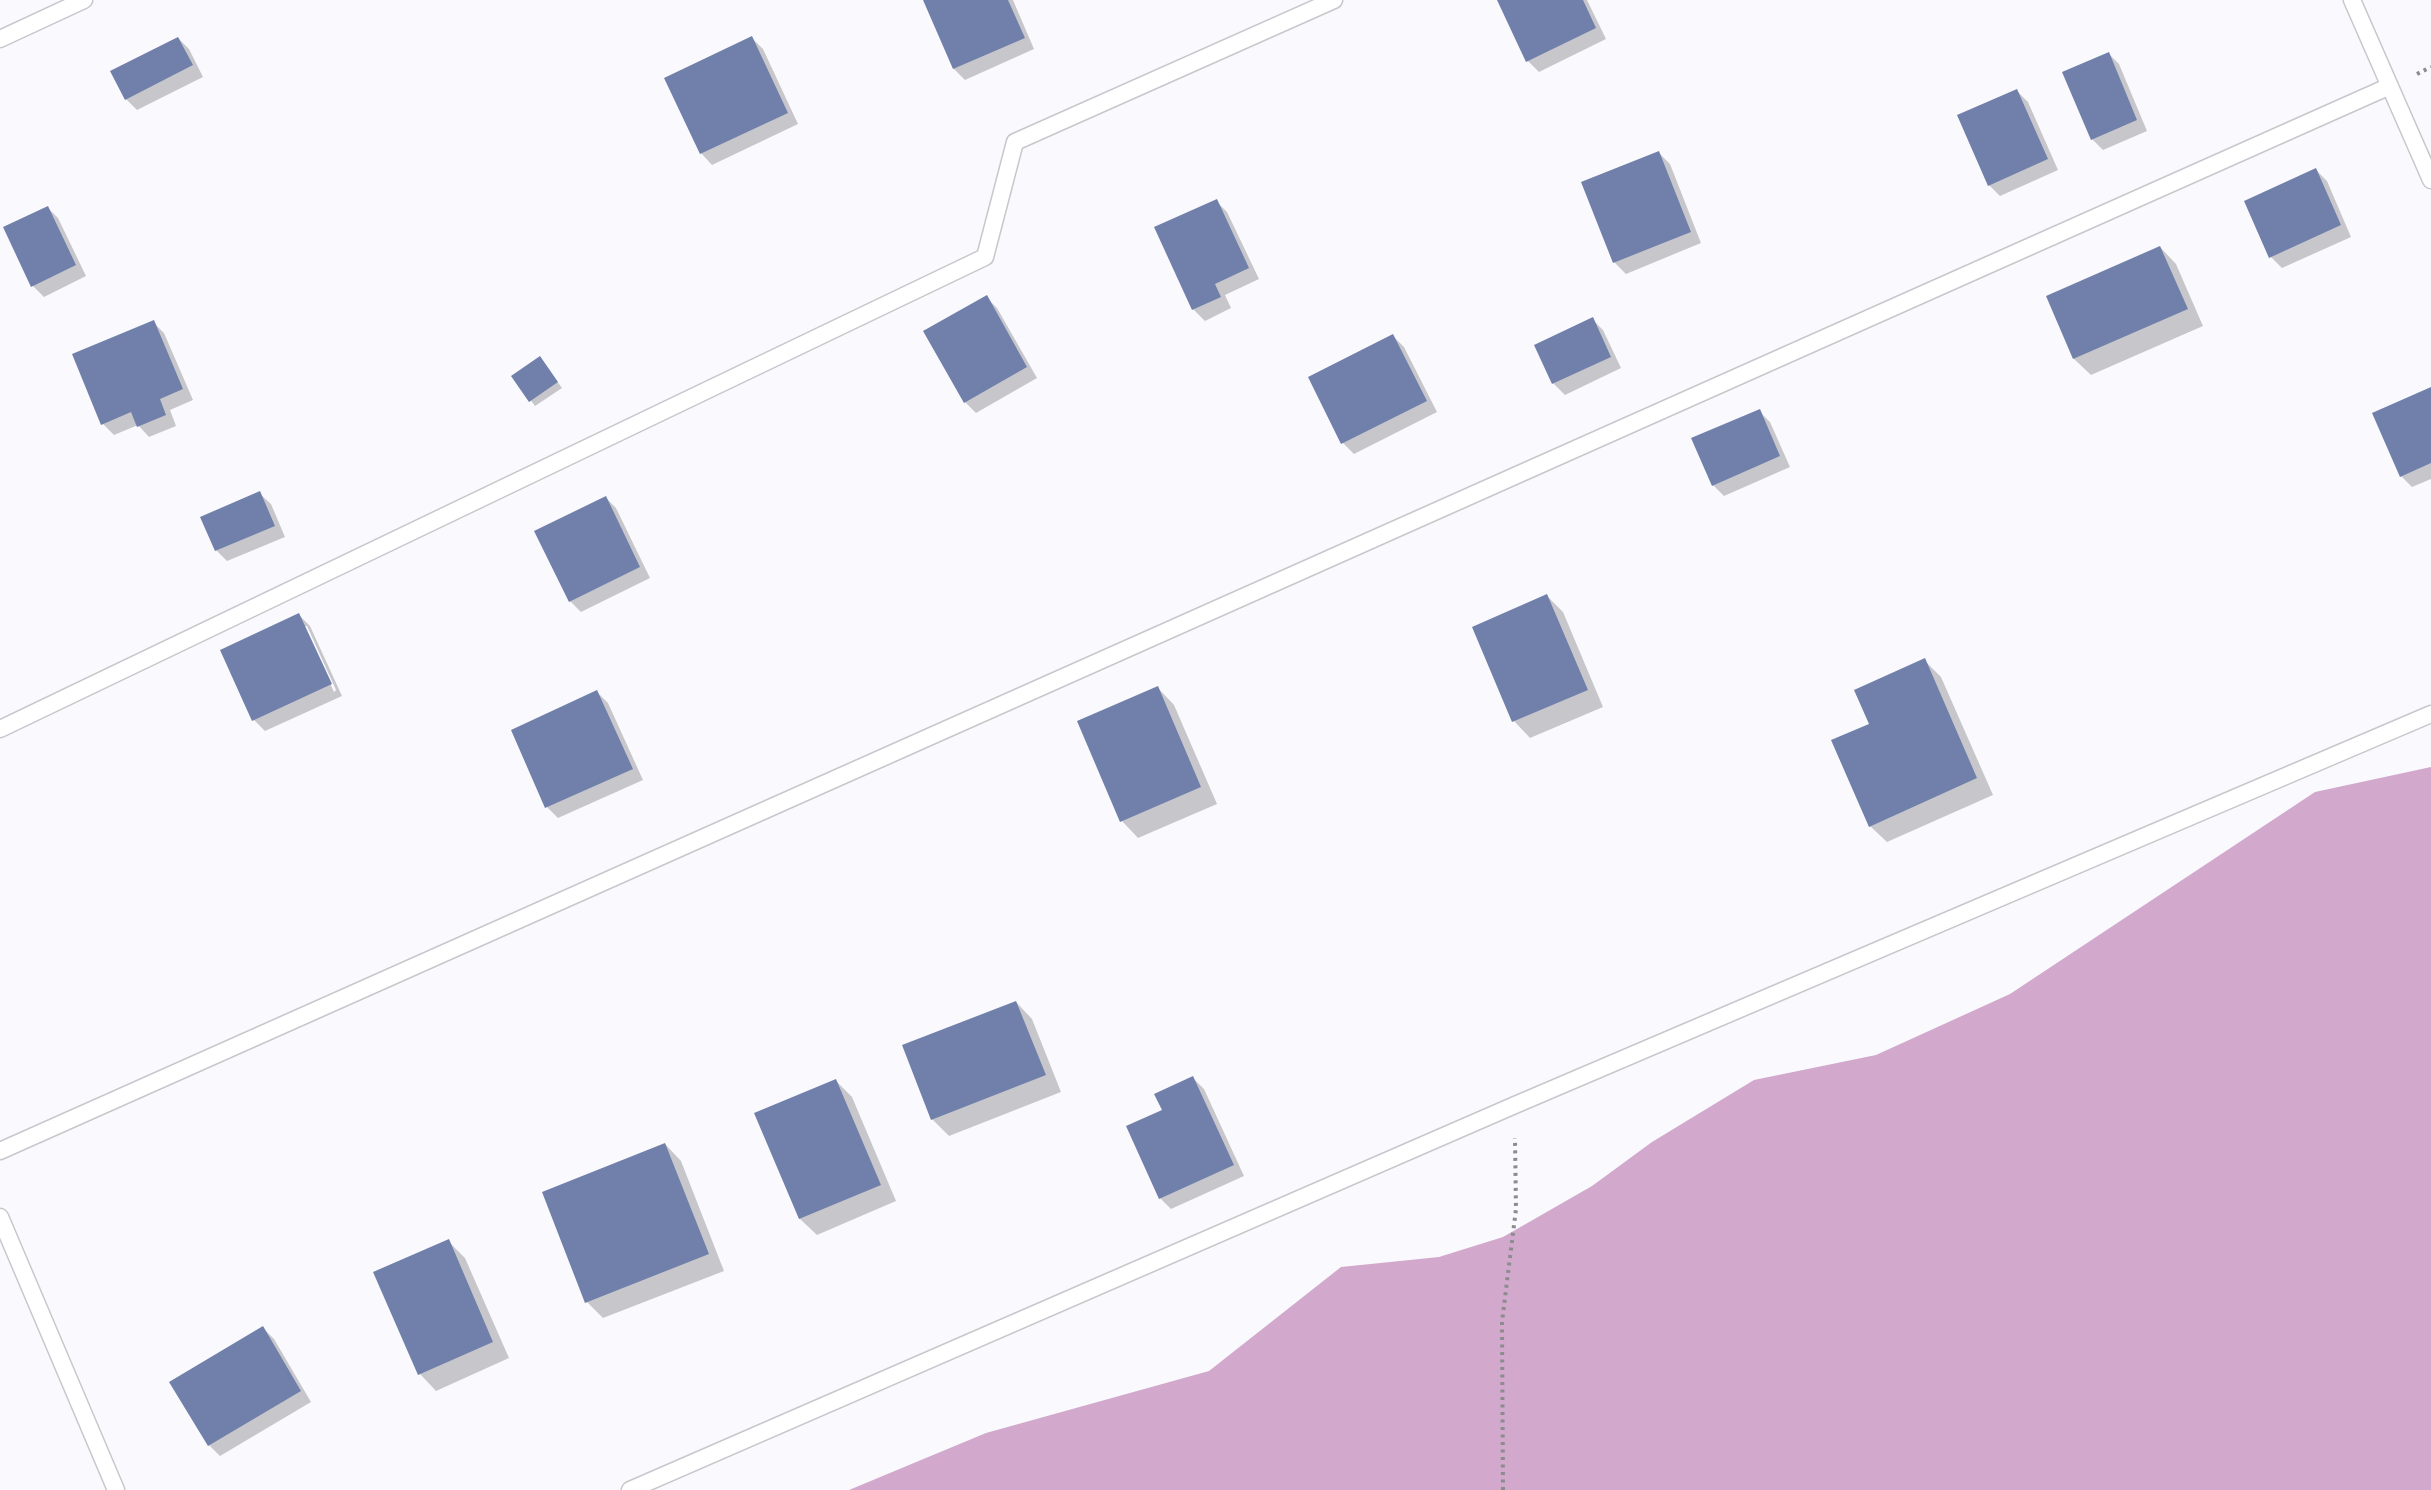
<!DOCTYPE html>
<style>
body{margin:0}
canvas{display:block;background:#f9f9fe}
</style>
<canvas width="2431" height="1490"></canvas>
<script>
const ctx = document.querySelector('canvas').getContext('2d');
ctx.lineJoin = 'round';
function fillPath(path, color) { ctx.fillStyle = color; ctx.fill(path, 'evenodd'); }
const shape = rows => new Path2D(rows.map(r => 'M' + r).join(''));
function stroke(path, color, width, dash) { ctx.strokeStyle = color; ctx.lineWidth = width; ctx.lineCap = dash ? 'butt' : 'round'; ctx.setLineDash(dash || []); ctx.stroke(path); }
fillPath(shape([
 [2431,767,2431,1490,849,1490,986,1433,1209,1371,1341,1267,1439,1257,1503,1237,1592,1186,1652,1142,1754,1080,1876,1055,2010,994,2315,792]
]), '#d2a9cc');
fillPath(shape([
 [925,0,1013,0,1034,49,965,80,954,69],
 [1498,0,1587,0,1606,39,1539,72,1528,61],
 [178,38,189,49,203,77,137,110,126,99],
 [752,38,763,49,798,124,712,165,701,153],
 [2108,53,2119,64,2147,131,2103,150,2092,139],
 [2017,91,2028,102,2058,170,2000,196,1989,185],
 [1659,153,1670,164,1701,243,1626,274,1615,263,1583,183],
 [2316,170,2327,181,2351,237,2282,268,2271,257],
 [1216,201,1227,212,1259,279,1225,295,1231,308,1205,321,1194,310,1156,228],
 [47,207,58,218,86,276,44,297,33,286],
 [2160,247,2176,264,2203,326,2091,375,2074,359,2048,297],
 [986,297,997,308,1037,378,976,413,965,402],
 [1592,319,1603,330,1621,368,1565,395,1554,384,1536,346],
 [153,322,164,333,193,400,170,410,176,426,149,437,138,425,114,435,103,424],
 [1393,336,1404,347,1437,412,1354,454,1343,443,1310,378],
 [540,358,562,388,535,406,513,376],
 [2431,388,2431,479,2412,487,2401,476],
 [1759,411,1770,422,1790,467,1724,496,1713,485],
 [259,493,271,504,285,537,227,561,216,550,202,517],
 [605,497,616,508,650,578,581,612,570,601],
 [1547,596,1563,612,1603,707,1530,738,1514,721],
 [299,615,310,626,342,696,265,731,254,720],
 [304,626,307,626,336,690,334,692],
 [1924,660,1941,677,1993,795,1887,842,1870,826,1871,725],
 [1158,688,1174,705,1217,804,1138,838,1122,821],
 [597,692,608,703,643,780,558,818,547,807,513,731],
 [1016,1002,1032,1019,1061,1092,949,1136,932,1119],
 [1193,1078,1204,1089,1244,1176,1171,1209,1160,1198,1163,1111],
 [836,1081,852,1097,896,1201,817,1235,800,1219,756,1114],
 [665,1144,681,1161,724,1271,603,1318,587,1302],
 [448,1241,465,1258,509,1358,436,1391,420,1374,375,1273],
 [263,1328,274,1339,311,1402,220,1456,209,1445]
]), '#0003');
fillPath(shape([
 [923,0,1008,0,1025,38,953,69],
 [1497,0,1583,0,1596,28,1526,62],
 [752,36,788,113,700,154,664,78],
 [178,37,193,65,125,100,110,71],
 [2109,52,2137,120,2091,140,2062,72],
 [2017,89,2048,159,1988,186,1957,115],
 [1659,151,1691,232,1613,263,1581,182],
 [2316,168,2341,225,2269,258,2244,201],
 [1217,199,1249,268,1215,284,1221,297,1192,310,1154,227],
 [48,206,76,265,31,287,3,227],
 [2160,246,2188,309,2073,359,2046,296],
 [987,295,1027,367,964,403,923,331],
 [1593,317,1611,357,1552,384,1534,345],
 [154,320,183,389,160,399,166,415,137,427,131,412,101,425,72,354],
 [1393,334,1427,401,1341,444,1308,377],
 [540,356,558,382,529,402,511,376],
 [2431,387,2431,463,2400,477,2372,413],
 [1760,409,1780,456,1712,486,1691,438],
 [260,491,275,526,215,551,200,517],
 [606,496,640,567,569,602,534,531],
 [1547,594,1588,690,1512,722,1472,627],
 [299,613,332,684,252,721,220,650],
 [1925,658,1977,778,1869,827,1831,740,1869,724,1854,690],
 [1158,686,1201,787,1120,822,1077,721],
 [597,690,633,769,545,808,511,730],
 [1016,1001,1046,1075,931,1120,902,1045],
 [1193,1076,1234,1165,1159,1199,1126,1126,1162,1110,1154,1094],
 [836,1079,881,1185,799,1219,754,1113],
 [665,1143,709,1254,585,1303,542,1192],
 [449,1239,493,1342,418,1375,373,1272],
 [263,1326,301,1391,208,1446,169,1382]
]), '#7080aa');
const lane = shape([
 [2352,0,2431,180],
 [0,39,84,0],
 [0,729,985,257,1015,142,1334,0],
 [0,1151,2390,86],
 [0,1217,116,1490],
 [630,1490,1515,1105,2431,714]
]);
stroke(lane, '#c8c7cc', 19);
stroke(shape([
 [2417,74,2431,67],
 [1503,1490,1502,1322,1516,1209,1515,1138]
]), '#8c8c8f', 4, [3, 4.5]);
stroke(lane, '#fff', 16);
</script>
